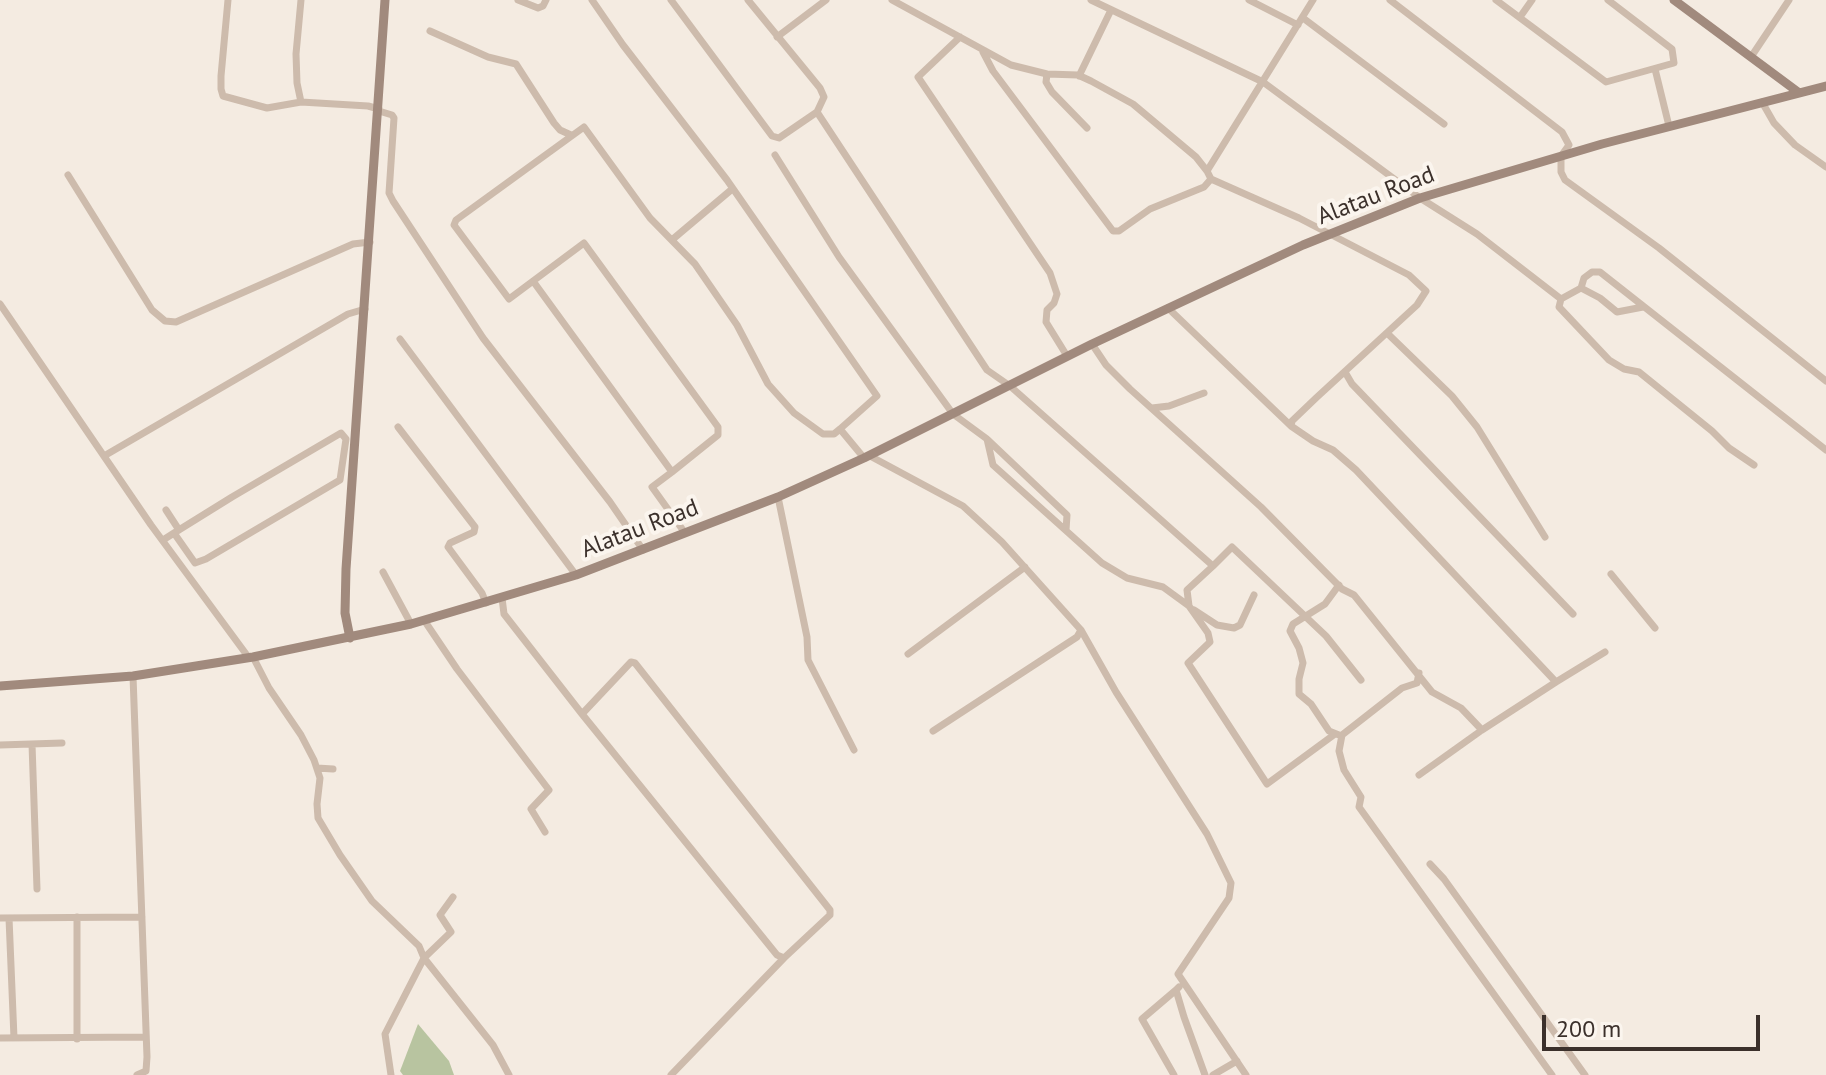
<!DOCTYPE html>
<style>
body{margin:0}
#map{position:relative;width:1826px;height:1075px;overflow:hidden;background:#f4ebe1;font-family:"PT Sans",sans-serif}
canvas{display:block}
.scale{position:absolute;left:1542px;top:1015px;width:218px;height:36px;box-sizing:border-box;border:4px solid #3b302b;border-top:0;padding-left:10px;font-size:24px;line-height:28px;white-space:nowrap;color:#3b302b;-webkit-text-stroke:6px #fbf5ee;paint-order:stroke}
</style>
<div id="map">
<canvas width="1826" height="1075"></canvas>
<div class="scale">200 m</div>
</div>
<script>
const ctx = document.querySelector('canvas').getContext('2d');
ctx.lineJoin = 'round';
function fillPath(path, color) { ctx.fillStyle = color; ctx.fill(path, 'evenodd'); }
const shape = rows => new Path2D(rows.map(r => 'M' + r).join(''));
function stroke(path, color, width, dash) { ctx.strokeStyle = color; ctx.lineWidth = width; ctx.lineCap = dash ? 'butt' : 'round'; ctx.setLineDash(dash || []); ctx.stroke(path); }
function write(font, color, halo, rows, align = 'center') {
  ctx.font = font + ' "PT Sans",sans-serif'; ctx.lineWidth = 8; ctx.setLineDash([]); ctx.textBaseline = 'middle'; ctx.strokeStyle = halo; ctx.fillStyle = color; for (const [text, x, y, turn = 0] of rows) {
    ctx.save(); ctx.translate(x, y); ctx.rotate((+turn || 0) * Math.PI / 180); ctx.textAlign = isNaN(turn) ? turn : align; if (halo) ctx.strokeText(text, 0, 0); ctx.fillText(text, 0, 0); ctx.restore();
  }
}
fillPath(shape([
 [418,1024,449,1061,454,1075,403,1075,400,1071]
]), '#b8c4a0');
stroke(shape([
 [228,0,221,76,221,89,223,96,267,108,301,102],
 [301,0,296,54,297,83,301,102,368,106,379,109],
 [518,0,538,8,543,6,546,0],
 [592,0,623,45,727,180,877,396,840,429],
 [671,0,772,136,779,138,817,112,824,97,820,88,748,0],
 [892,0,1011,65,1047,74,1078,75,1091,81,1133,104,1196,157,1207,171],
 [1091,0,1263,82,1420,198,1477,234,1561,299,1581,288,1584,278,1592,272,1600,272,1826,450],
 [1249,0,1298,25],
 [1313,0,1207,171,1211,179,1299,218,1409,275,1426,291,1417,305,1316,398,1292,421,1291,426,1313,441,1333,450,1356,470,1556,682,1482,730,1419,775],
 [1390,0,1562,132,1569,145,1561,156,1561,172,1565,180,1659,248,1826,381],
 [1496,0,1606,82,1674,63,1672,49,1608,0],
 [1520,17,1532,0],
 [1303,18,1444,124],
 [430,31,488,57,516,64,554,123,560,130,571,135],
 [777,37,826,0],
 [960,37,918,77,1050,273,1057,294,1054,303,1047,310,1046,322,1067,356],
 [983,52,993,71,1113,231,1119,231,1150,209,1204,187,1211,179],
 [1751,57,1789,0],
 [1655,69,1669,126],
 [1047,74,1046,82,1052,92,1087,128],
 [1079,76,1111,10],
 [1762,102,1774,123,1795,145,1826,167],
 [379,111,392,115,394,118,389,193,393,201,483,338,610,502,643,550],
 [775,155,839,257,953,414,987,439,993,465,1102,563,1127,578,1163,587,1189,606,1187,590,1213,566,1010,386,987,370,817,112],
 [68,175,152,310,165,321,176,322,353,244,370,242],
 [673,239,731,190],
 [533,281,672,472,652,487,685,533],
 [1581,288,1600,298,1617,312,1643,307],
 [1561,299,1559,307,1609,360,1624,369,1639,372,1712,431,1729,448,1754,465],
 [0,304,151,525,249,658],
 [1168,308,1291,426],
 [1387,333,1452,396,1477,427,1545,537],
 [400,339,576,575],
 [1092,344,1106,365,1130,389,1261,507,1342,589,1354,595,1432,692,1461,708,1482,730],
 [1345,372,1352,384,1573,614],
 [1152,408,1169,406,1204,393],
 [398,427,475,527,474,532,450,543,448,547,482,593,486,603],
 [988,440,1067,515,1066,530],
 [104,456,348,314,365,309],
 [870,456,963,506,1002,542,1081,630,1077,637,933,731],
 [672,472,718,435,718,427,584,243,509,299,454,225,456,220,584,127,650,218,695,264,737,325,768,384,794,413,823,434,834,434,840,429,864,458],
 [778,497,807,637,808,660,854,750],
 [166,510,179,530],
 [163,540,174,533,232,497,341,433,346,439,340,480,206,559,195,563,174,533],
 [1213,566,1232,547,1326,636,1361,680],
 [383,572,411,624],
 [1611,574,1655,628],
 [1339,585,1325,604,1293,624,1290,631,1299,648,1303,663,1299,679,1299,694,1311,704,1329,731,1339,735],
 [502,598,504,614,582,714,777,955,784,958,830,915,830,910,635,663,631,662,582,714],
 [1189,606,1208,633,1210,642,1188,663,1267,784,1335,734],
 [1194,610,1217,625,1234,628,1240,625,1254,595],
 [424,620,457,669,549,790,531,809,545,832],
 [1081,630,1116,692,1207,834,1231,883,1229,898,1178,974,1246,1075],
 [908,654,1025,567],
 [253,657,269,688,301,735,314,760,320,778,317,804,318,818,340,855,372,901,419,946,424,958,385,1034,391,1075],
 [1419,673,1417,683,1402,688,1342,735,1339,751,1344,770,1361,797,1359,807,1552,1075],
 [133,676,147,1057,146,1071,137,1075],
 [1556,682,1605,652],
 [32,744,37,889],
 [0,745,62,743],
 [317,768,333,769],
 [1430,864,1444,879,1585,1075],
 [453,897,440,915,451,932,424,958,493,1045,509,1075],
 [77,917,77,1039],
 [0,918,142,917],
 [9,918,14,1038],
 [1179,987,1176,990,1184,1017,1205,1075],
 [0,1038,146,1037],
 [671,1075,784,958],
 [1174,1075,1142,1019,1176,990],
 [1213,1075,1237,1061]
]), '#cdbbac', 7);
stroke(shape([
 [1674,0,1798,92],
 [350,638,345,613,346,569,385,0],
 [0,686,133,676,253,657,411,624,576,575,778,497,864,458,1092,344,1303,245,1420,198,1602,144,1826,86]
]), '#a18a7d', 9);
write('24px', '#3b302b', '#fbf5ee', [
 ["Alatau Road",1376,196,-21],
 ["Alatau Road",640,529,-21]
]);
</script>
